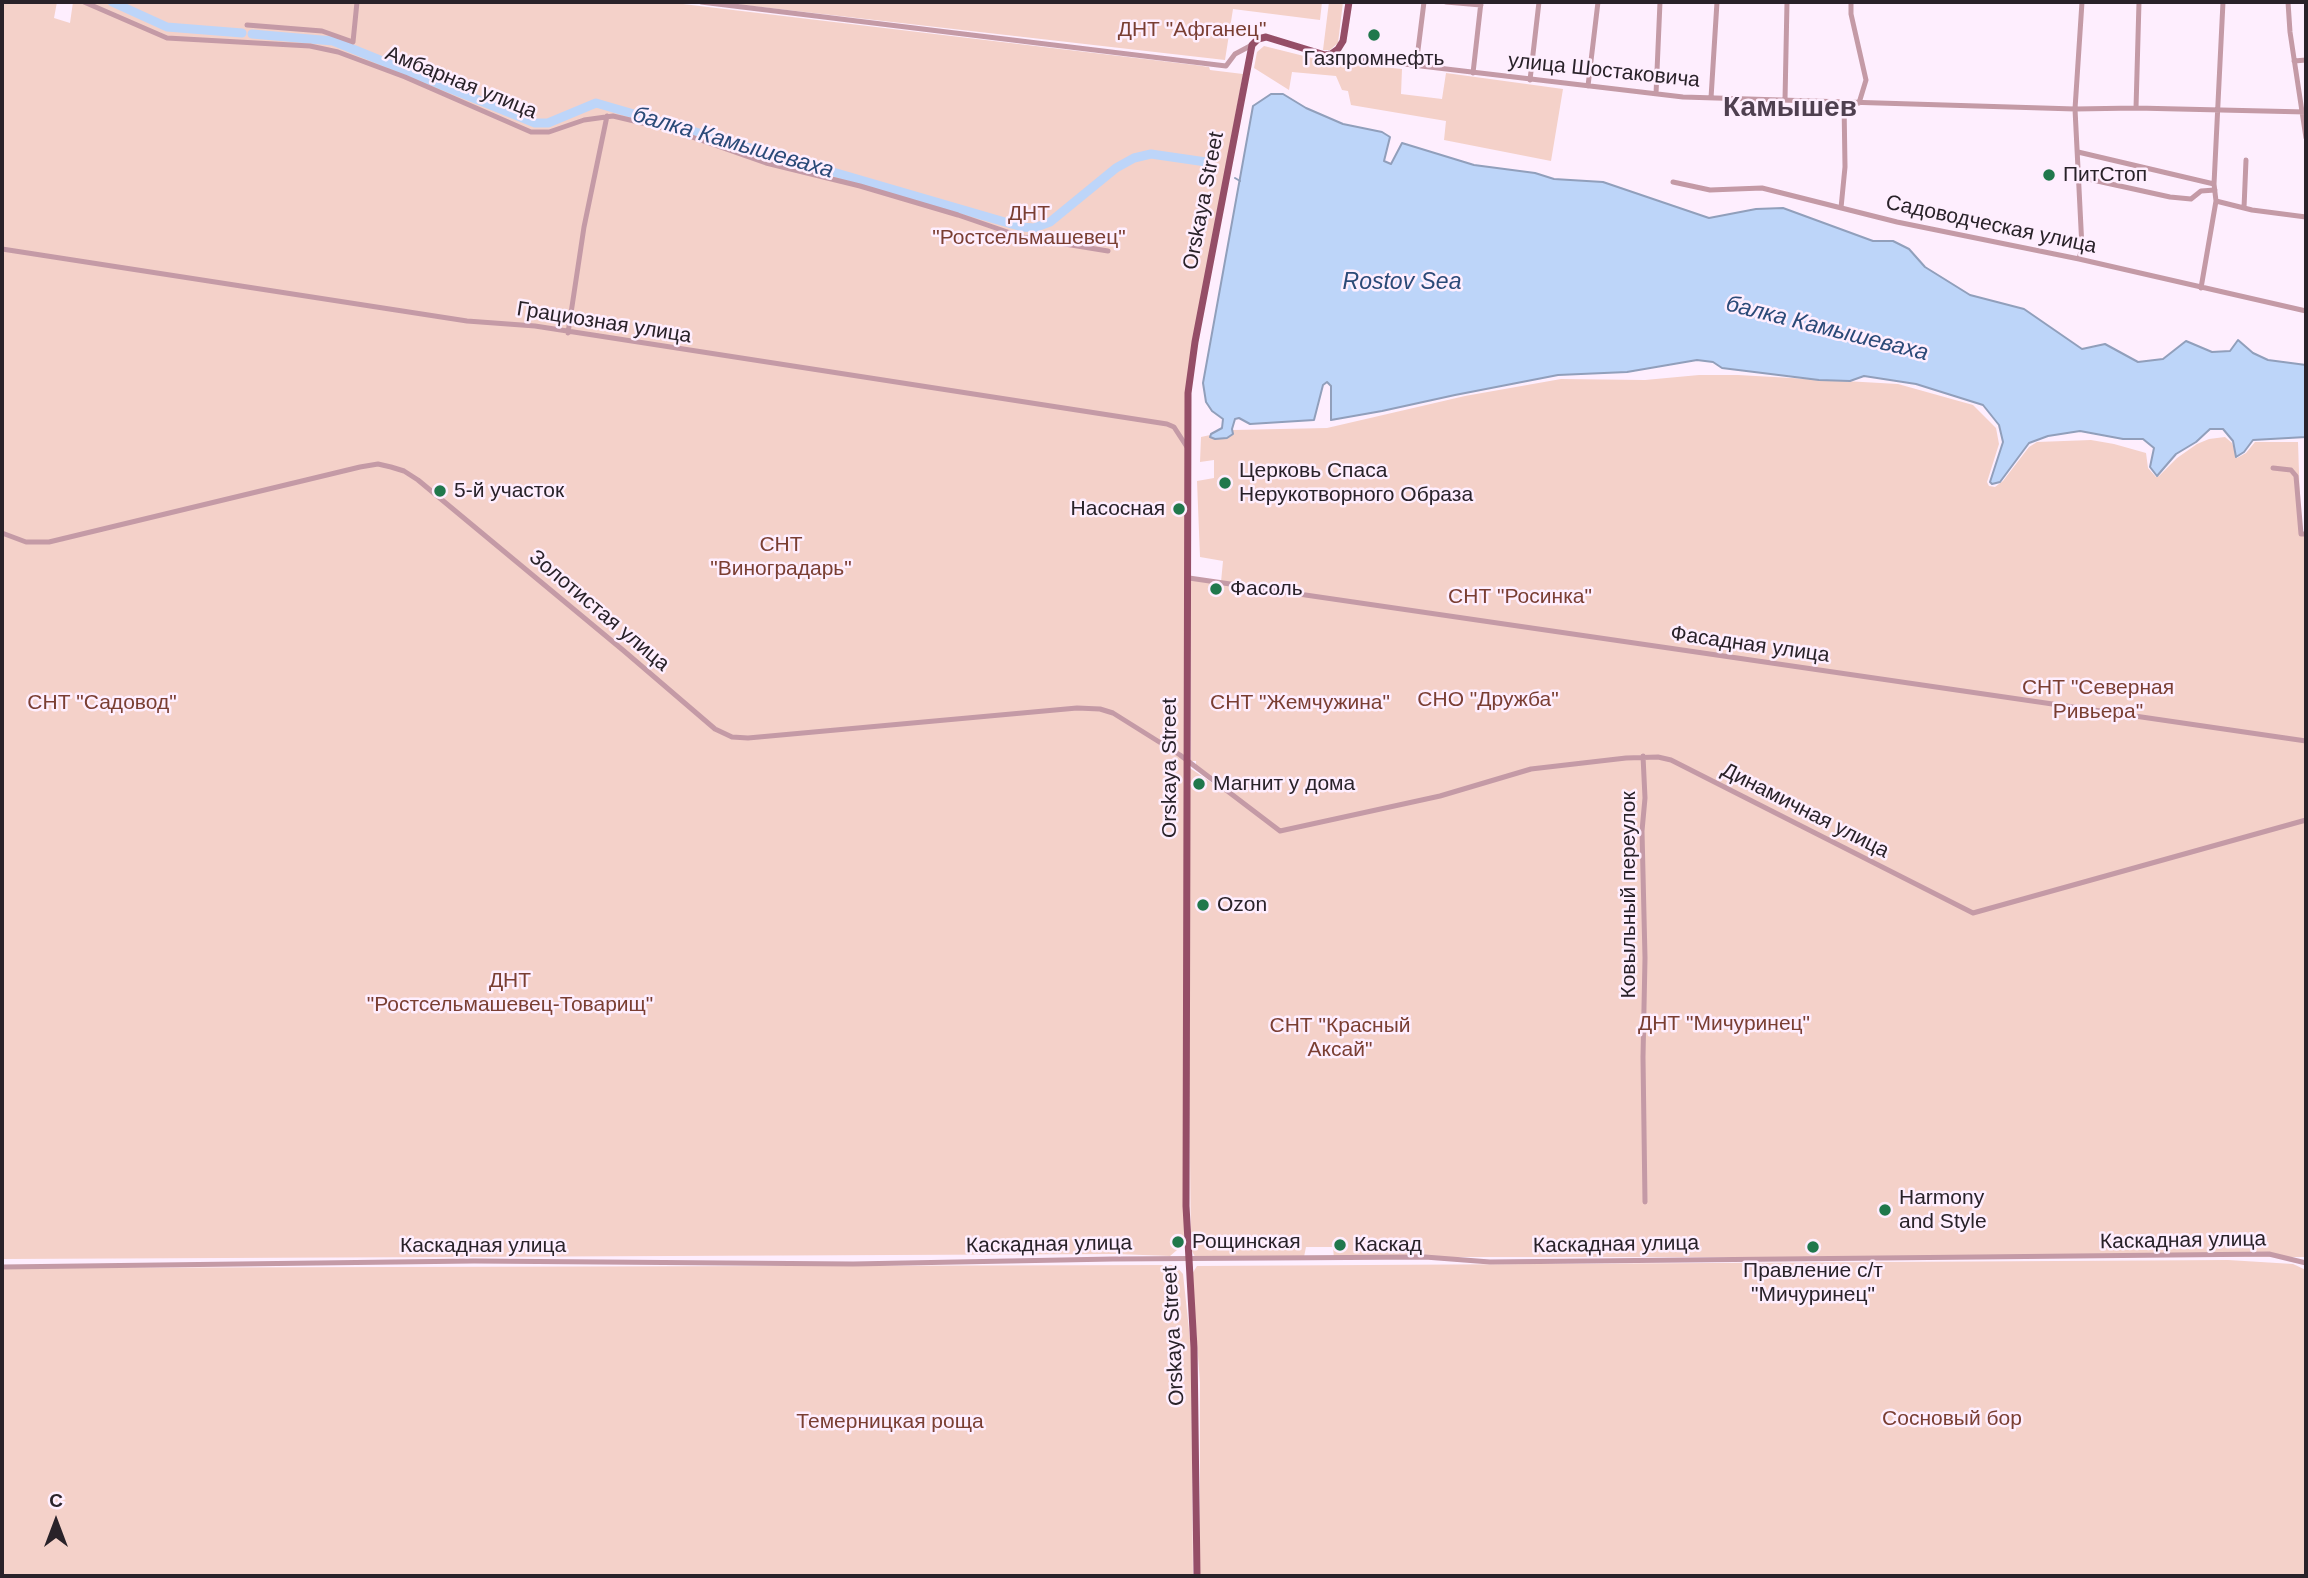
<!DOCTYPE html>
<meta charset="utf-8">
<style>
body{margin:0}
#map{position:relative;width:2308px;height:1578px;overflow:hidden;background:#feeefe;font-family:Arial,sans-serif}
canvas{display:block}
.frame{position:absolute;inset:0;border:4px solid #292229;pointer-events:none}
.north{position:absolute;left:21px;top:1487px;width:70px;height:70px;-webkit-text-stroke:5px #feeefe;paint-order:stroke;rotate:0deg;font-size:19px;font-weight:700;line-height:28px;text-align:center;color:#292229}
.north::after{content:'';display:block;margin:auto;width:24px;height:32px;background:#292229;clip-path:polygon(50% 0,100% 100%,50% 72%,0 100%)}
</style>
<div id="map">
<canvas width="2308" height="1578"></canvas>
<div class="frame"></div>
<div class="north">С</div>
</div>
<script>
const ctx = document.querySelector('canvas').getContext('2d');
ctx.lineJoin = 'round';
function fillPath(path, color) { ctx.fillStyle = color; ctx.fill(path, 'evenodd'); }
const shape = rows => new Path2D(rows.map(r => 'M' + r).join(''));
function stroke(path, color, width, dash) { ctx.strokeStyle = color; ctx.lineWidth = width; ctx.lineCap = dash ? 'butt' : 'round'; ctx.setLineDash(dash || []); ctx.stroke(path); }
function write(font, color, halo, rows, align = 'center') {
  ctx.font = font + ' Arial,sans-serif'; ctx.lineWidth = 5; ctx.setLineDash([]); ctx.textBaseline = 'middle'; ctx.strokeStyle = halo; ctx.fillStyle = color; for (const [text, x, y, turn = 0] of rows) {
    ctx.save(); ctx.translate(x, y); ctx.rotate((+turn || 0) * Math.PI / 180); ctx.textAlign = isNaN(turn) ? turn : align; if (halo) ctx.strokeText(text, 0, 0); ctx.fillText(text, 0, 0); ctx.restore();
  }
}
fillPath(shape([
 [2,2,57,2,54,18,70,23,73,2,666,2,1195,65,1209,67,1210,70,1243,74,1188,371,1187,766,1221,789,1226,782,1214,772,1212,777,1196,766,1196,761,1191,761,1191,578,1221,582,1223,561,1200,557,1197,481,1214,478,1214,460,1200,462,1201,437,1233,430,1327,428,1465,396,1561,379,1645,380,1699,375,1738,375,1898,384,1973,405,1996,428,1999,444,1987,482,1989,486,1995,487,2003,481,2029,447,2037,442,2091,440,2114,444,2146,453,2148,468,2156,477,2159,476,2177,458,2197,444,2209,439,2225,437,2232,443,2237,458,2246,453,2255,442,2298,442,2301,534,2306,537,2306,1257,1425,1257,1334,1259,1333,1247,1306,1247,1304,1257,1195,1257,1191,1249,1187,878,1184,1244,1170,1256,1116,1254,2,1259],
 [717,2,1322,2,1320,20,1233,9,1225,60],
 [1329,2,1343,2,1338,43,1330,50,1323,50],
 [1264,46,1324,61,1402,69,1401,94,1442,99,1446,73,1563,89,1551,161,1444,140,1446,121,1351,105,1348,91,1342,90,1336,76,1292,72,1289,90,1254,68,1257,52],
 [2228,1260,2293,1264,2306,1270,2306,1576,1200,1576,1200,1383,1192,1274,1197,1266],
 [1175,1265,1183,1274,1191,1348,1193,1576,2,1576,2,1268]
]), '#f4d1c9');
const water = shape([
 [1271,94,1283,94,1306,108,1343,124,1382,132,1390,137,1384,161,1391,164,1402,143,1474,165,1535,173,1554,179,1603,182,1709,218,1756,209,1783,208,1873,241,1893,241,1909,249,1925,267,1970,295,2024,309,2082,349,2105,344,2138,362,2163,359,2186,341,2212,352,2230,351,2238,340,2253,353,2268,360,2306,365,2306,437,2253,440,2244,452,2236,457,2233,441,2223,429,2210,429,2196,442,2176,454,2157,476,2150,467,2154,448,2143,439,2123,439,2080,431,2048,436,2029,443,2000,482,1992,484,1990,482,2003,442,1999,425,1983,405,1916,384,1864,376,1850,381,1819,380,1722,368,1713,362,1697,360,1627,372,1558,375,1455,395,1382,411,1331,420,1331,386,1327,382,1323,385,1314,420,1250,424,1239,418,1235,419,1232,429,1233,434,1227,438,1215,439,1210,437,1211,434,1222,428,1223,419,1212,411,1206,402,1203,383,1253,106,1271,94]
]);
fillPath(water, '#bdd5f9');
stroke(water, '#919fbb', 2);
stroke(shape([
 [1235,178,1240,181]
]), '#919fbb', 2);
stroke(shape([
 [112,2,167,27,242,33],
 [252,34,333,41,535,123,548,123,596,103,1022,227,1034,228,1050,222,1116,168,1134,158,1151,154,1206,162]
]), '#bdd5f9', 9);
stroke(shape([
 [84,2,167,38,310,46,338,52,405,77,531,132,549,132,584,120,613,116,672,130,766,163,860,186,958,215,1022,237,1108,251],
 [701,2,1226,66,1235,54,1252,45],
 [1446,2,1481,5],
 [1851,2,1851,14,1866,80,1859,103],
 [2288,2,2290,32,2306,138],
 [247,25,322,31,353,42,357,2],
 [1328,55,1683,97,2075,109,2136,108,2306,112],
 [2294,61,2306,60],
 [1416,66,1424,2],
 [1473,73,1481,2],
 [1530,80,1539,2],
 [1588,86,1598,2],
 [1656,94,1660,2],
 [1711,98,1717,2],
 [1785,100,1787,2],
 [2136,108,2139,2],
 [2078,152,2214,184],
 [2079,177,2170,197,2191,199,2201,191,2215,190],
 [1673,182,1710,190,1762,188,1897,222,2079,259,2306,311],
 [2216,201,2252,210,2306,217],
 [1841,208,1845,167,1844,102],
 [2244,208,2246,160],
 [2,249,467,321,535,326,1167,424,1174,427,1187,447],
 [2079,259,2082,248,2075,109,2082,2],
 [2201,288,2216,201,2214,184,2223,2],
 [568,333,584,227,607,116],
 [2273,468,2291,470,2296,476,2301,534,2306,534],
 [2,533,26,542,49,542,360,467,378,464,391,467,404,471,418,480,624,651,715,729,732,737,748,738,1077,708,1100,709,1113,713,1180,755,1280,831,1440,796,1531,769,1626,758,1658,757,1671,760,1973,913,2306,820],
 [1189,578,2306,741],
 [1643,756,1645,798,1642,831,1645,958,1643,1057,1645,1202],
 [2,1267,474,1261,853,1264,1113,1259,1425,1257,1490,1262,2269,1254,2306,1263]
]), '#c49aa6', 5);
stroke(shape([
 [1197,1576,1194,1348,1186,1206,1188,393,1195,342,1252,45,1258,39,1266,37,1325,55,1331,54,1338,49,1343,41,1349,2]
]), '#954e67', 7);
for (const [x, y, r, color] of [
 [1374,35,7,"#20784c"],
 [2049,175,7,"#20784c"],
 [1225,483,7,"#20784c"],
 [440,491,7,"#20784c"],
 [1179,509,7,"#20784c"],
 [1216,589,7,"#20784c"],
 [1199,784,7,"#20784c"],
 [1203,905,7,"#20784c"],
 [1885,1210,7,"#20784c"],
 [1178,1242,7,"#20784c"],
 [1340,1245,7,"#20784c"],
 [1813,1247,7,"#20784c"]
]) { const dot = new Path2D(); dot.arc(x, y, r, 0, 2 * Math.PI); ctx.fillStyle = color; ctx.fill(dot); stroke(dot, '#feeefe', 2.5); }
write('21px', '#7a3e32', '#feeefe', [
 ["ДНТ \"Афганец\"",1192,30],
 ["ДНТ",1029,214],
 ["\"Ростсельмашевец\"",1029,238],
 ["СНТ",781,545],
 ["\"Виноградарь\"",781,569],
 ["СНТ \"Росинка\"",1520,597],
 ["СНТ \"Северная",2098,688],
 ["Ривьера\"",2098,712],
 ["СНО \"Дружба\"",1488,700],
 ["СНТ \"Садовод\"",102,703],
 ["СНТ \"Жемчужина\"",1300,703],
 ["ДНТ",510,981],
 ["\"Ростсельмашевец-Товарищ\"",510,1005],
 ["ДНТ \"Мичуринец\"",1724,1024],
 ["СНТ \"Красный",1340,1026],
 ["Аксай\"",1340,1050],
 ["Сосновый бор",1952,1419],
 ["Темерницкая роща",890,1422]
]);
write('21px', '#292229', '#feeefe', [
 ["Газпромнефть",1374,59,"center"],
 ["ПитСтоп",2063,175],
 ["Церковь Спаса",1239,471],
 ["Нерукотворного Образа",1239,495],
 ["5-й участок",454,491],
 ["Насосная",1165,509,"right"],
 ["Фасоль",1230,589],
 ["Магнит у дома",1213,784],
 ["Ozon",1217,905],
 ["Harmony",1899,1198],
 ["and Style",1899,1222],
 ["Рощинская",1192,1242],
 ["Каскад",1354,1245],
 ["Правление с/т",1813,1271,"center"],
 ["\"Мичуринец\"",1813,1295,"center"]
], 'left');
write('21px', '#292229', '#feeefe', [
 ["улица Шостаковича",1604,71,6],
 ["Амбарная улица",461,83,22],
 ["Orskaya Street",1204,201,-79],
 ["Садоводческая улица",1991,225,12],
 ["Грациозная улица",604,323,9],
 ["Золотистая улица",599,611,40],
 ["Фасадная улица",1750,645,8],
 ["Orskaya Street",1170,768,-90],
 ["Динамичная улица",1805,811,27],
 ["Ковыльный переулок",1629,895,-90],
 ["Каскадная улица",2183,1241,-1],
 ["Каскадная улица",1049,1245,-1],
 ["Каскадная улица",1616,1245,-1],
 ["Каскадная улица",483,1246],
 ["Orskaya Street",1174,1336,-93]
]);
write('italic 23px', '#2b4a78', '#feeefe', [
 ["балка Камышеваха",733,143,16],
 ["Rostov Sea",1402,283],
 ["балка Камышеваха",1827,329,14]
]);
write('bold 28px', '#4f4050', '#feeefe', [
 ["Камышев",1790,108]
]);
</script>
